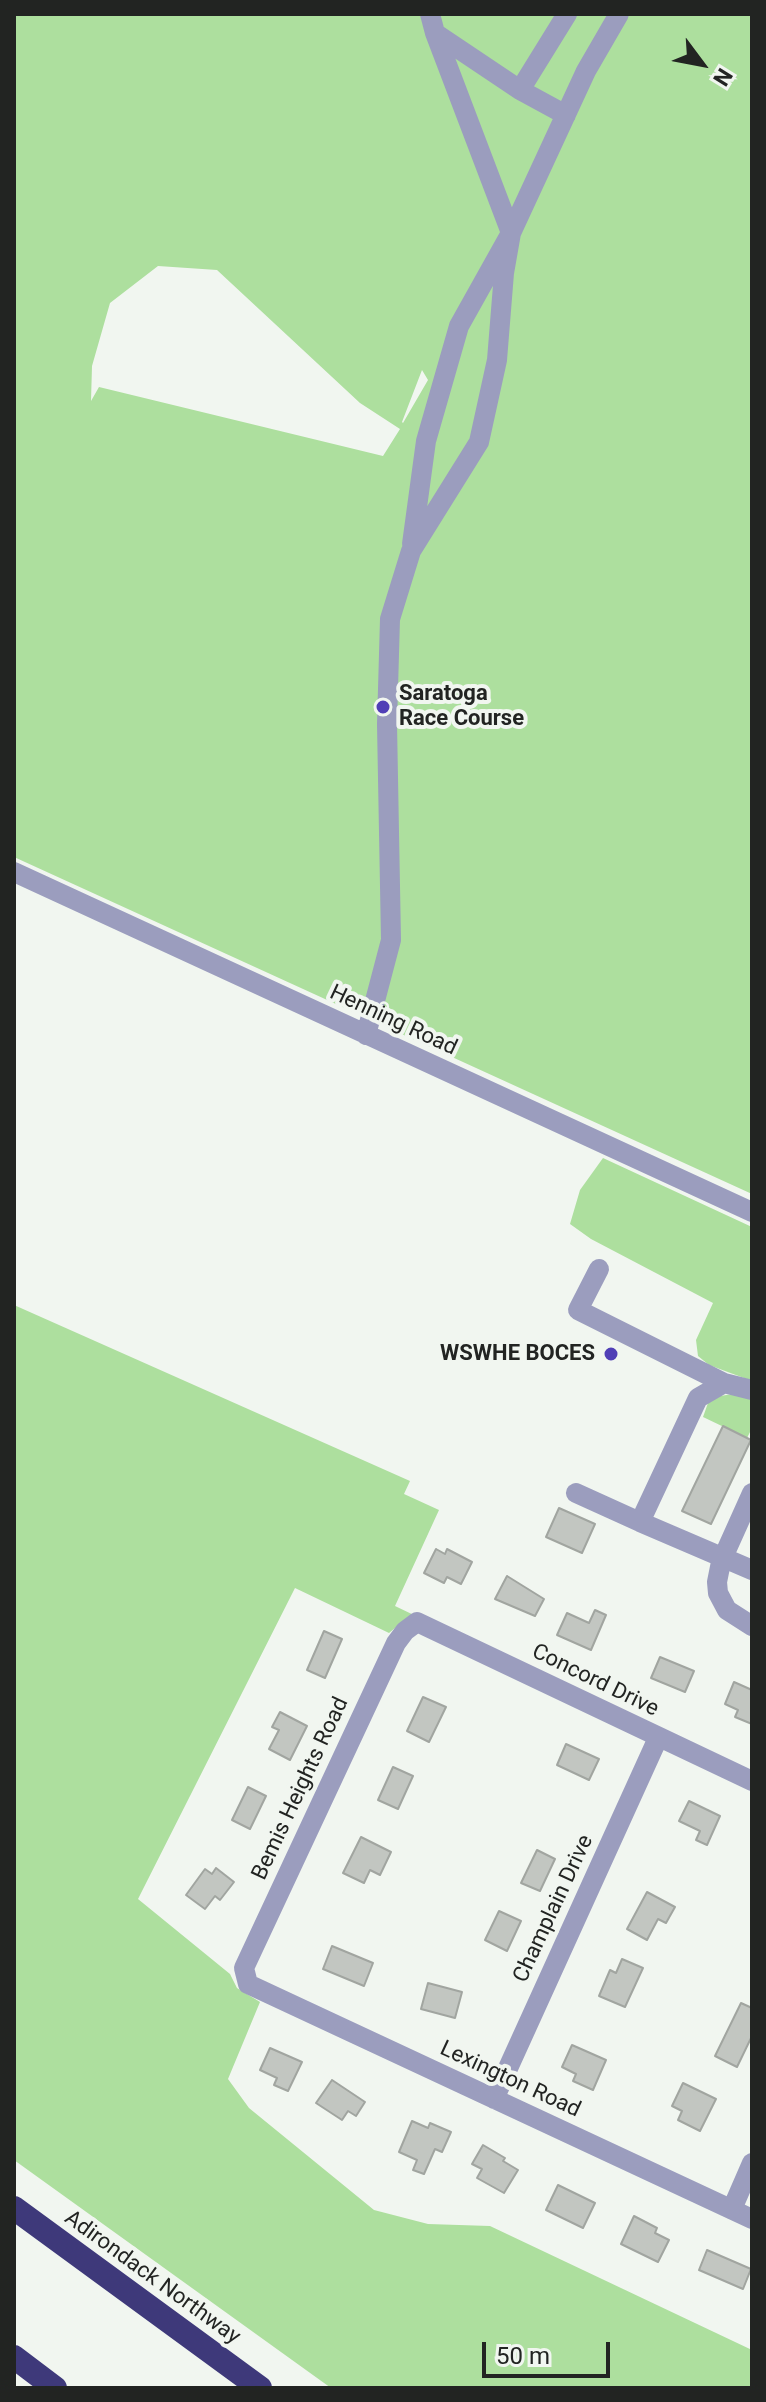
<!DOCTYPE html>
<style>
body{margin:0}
#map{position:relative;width:766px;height:2402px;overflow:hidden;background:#f1f6f0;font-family:Roboto,sans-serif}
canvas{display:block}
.frame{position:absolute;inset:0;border:16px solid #222422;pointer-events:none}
.north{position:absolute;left:662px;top:24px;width:80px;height:80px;-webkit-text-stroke:6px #f1f6f0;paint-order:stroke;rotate:122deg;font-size:22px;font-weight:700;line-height:32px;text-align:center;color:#222422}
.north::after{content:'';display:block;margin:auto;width:28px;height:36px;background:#222422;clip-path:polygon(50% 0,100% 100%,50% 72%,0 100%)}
.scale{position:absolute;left:482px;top:2342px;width:128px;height:36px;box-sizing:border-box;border:4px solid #222422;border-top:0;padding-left:10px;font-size:24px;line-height:28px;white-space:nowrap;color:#222422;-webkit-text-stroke:6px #f1f6f0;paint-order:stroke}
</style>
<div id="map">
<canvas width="766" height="2402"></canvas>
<div class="frame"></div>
<div class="north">N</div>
<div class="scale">50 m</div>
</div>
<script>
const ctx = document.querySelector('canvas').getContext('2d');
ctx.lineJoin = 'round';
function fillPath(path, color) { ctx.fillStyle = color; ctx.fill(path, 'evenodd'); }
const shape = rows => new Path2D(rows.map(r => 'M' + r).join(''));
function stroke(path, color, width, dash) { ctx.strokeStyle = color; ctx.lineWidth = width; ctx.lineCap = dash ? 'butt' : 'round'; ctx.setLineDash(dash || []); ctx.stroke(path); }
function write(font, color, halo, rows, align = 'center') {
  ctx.font = font + ' Roboto,sans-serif'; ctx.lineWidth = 8; ctx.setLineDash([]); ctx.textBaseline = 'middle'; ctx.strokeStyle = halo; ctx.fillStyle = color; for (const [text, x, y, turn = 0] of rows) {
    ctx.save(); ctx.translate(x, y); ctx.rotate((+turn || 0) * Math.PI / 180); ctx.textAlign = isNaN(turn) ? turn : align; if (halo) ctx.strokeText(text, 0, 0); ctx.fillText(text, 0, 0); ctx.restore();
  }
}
fillPath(shape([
 [14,14,752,14,752,1194,14,857],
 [158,266,217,270,360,403,400,429,383,456,99,387,91,401,92,366,110,303],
 [422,370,428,380,403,423,402,422],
 [603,1158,752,1227,752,1381,709,1365,698,1356,696,1340,713,1303,591,1239,570,1224,580,1190],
 [14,1305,410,1481,404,1494,439,1510,395,1606,418,1617,401,1623,389,1633,295,1588,138,1899,230,1974,237,1988,260,2002,228,2079,249,2108,374,2210,428,2224,490,2226,752,2350,752,2388,331,2388,14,2160],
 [733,1394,752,1398,752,1428,747,1438,703,1417,708,1403,720,1396]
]), '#addf9e');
const building = shape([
 [723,1426,751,1440,711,1524,682,1511,723,1426],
 [559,1508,595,1524,582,1553,546,1537,559,1508],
 [436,1549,445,1554,447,1549,472,1562,461,1584,447,1577,444,1583,424,1573,436,1549],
 [507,1576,544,1599,535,1616,495,1599,507,1576],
 [595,1610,606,1615,591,1650,557,1635,567,1613,589,1623,595,1610],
 [324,1631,342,1639,325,1678,307,1670,324,1631],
 [660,1657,694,1671,685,1692,651,1678,660,1657],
 [734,1682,752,1690,752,1724,735,1717,738,1710,725,1704,734,1682],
 [423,1697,446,1707,429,1742,407,1731,423,1697],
 [280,1712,307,1726,290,1760,269,1749,279,1730,272,1727,280,1712],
 [566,1744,599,1759,589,1780,557,1765,566,1744],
 [393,1767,413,1776,398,1809,378,1800,393,1767],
 [248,1787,266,1796,250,1829,232,1820,248,1787],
 [689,1801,720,1816,707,1845,696,1840,700,1831,679,1821,689,1801],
 [361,1837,391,1852,380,1875,370,1870,364,1883,343,1873,361,1837],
 [537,1850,555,1859,540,1891,521,1883,537,1850],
 [216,1868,234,1882,220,1900,215,1896,205,1909,186,1895,205,1869,212,1874,216,1868],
 [647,1892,675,1907,666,1923,658,1919,647,1940,627,1929,647,1892],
 [499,1911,521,1921,507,1951,485,1940,499,1911],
 [332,1946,373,1963,364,1986,323,1969,332,1946],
 [622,1959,643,1968,625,2007,599,1996,610,1970,616,1973,622,1959],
 [428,1983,462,1992,455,2018,421,2009,428,1983],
 [741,2003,752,2008,752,2036,737,2067,715,2056,741,2003],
 [572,2045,606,2060,593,2090,573,2081,576,2074,562,2067,572,2045],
 [270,2048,302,2062,288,2091,274,2085,277,2078,260,2070,270,2048],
 [332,2080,365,2102,356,2116,348,2111,342,2120,316,2103,332,2080],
 [683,2083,716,2099,700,2131,678,2120,682,2111,672,2106,683,2083],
 [412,2121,428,2128,430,2123,451,2132,442,2152,435,2149,424,2174,413,2170,417,2160,399,2152,412,2121],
 [483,2145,505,2158,503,2161,518,2170,504,2193,477,2178,482,2169,472,2164,483,2145],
 [558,2185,595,2203,583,2228,546,2210,558,2185],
 [634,2216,657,2228,655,2233,669,2240,658,2262,621,2244,634,2216],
 [707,2250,751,2269,743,2289,699,2270,707,2250]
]);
fillPath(building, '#c2c6c1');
stroke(building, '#a1a5a0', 2);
stroke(shape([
 [435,33,520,90,566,115],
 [520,90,567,14],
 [412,544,426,441,459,326,511,233,435,33,430,14],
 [14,872,752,1212],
 [366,1035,391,940,387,724,390,619,411,551,479,442,497,360,504,273,511,233,586,71,619,14],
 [599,1269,578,1310,724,1383,752,1390],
 [724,1383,698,1398,640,1522,752,1570],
 [576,1493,640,1522],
 [752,1493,721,1562,717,1582,718,1593,727,1610,752,1626],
 [752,1781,417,1622,405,1631,396,1643,244,1968,248,1984,752,2219],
 [494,2099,658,1738],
 [732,2209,752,2163]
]), '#9b9dbe', 20);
stroke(shape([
 [14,2208,260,2388],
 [14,2357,55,2388]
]), '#3e397a', 24);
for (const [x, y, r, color] of [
 [383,707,8,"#503fb6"],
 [611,1354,8,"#503fb6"]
]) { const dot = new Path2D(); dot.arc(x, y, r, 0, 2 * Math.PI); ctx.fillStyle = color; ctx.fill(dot); stroke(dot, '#f1f6f0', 3); }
write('bold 22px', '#222422', '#f1f6f0', [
 ["Saratoga",399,694],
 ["Race Course",399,719],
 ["WSWHE BOCES",595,1354,"right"]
], 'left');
write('22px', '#222422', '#f1f6f0', [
 ["Henning Road",393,1021,25],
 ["Concord Drive",595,1681,26],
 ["Bemis Heights Road",301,1789,-65],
 ["Champlain Drive",554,1909,-65],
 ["Lexington Road",510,2080,25],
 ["Adirondack Northway",152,2278,36]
]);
</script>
